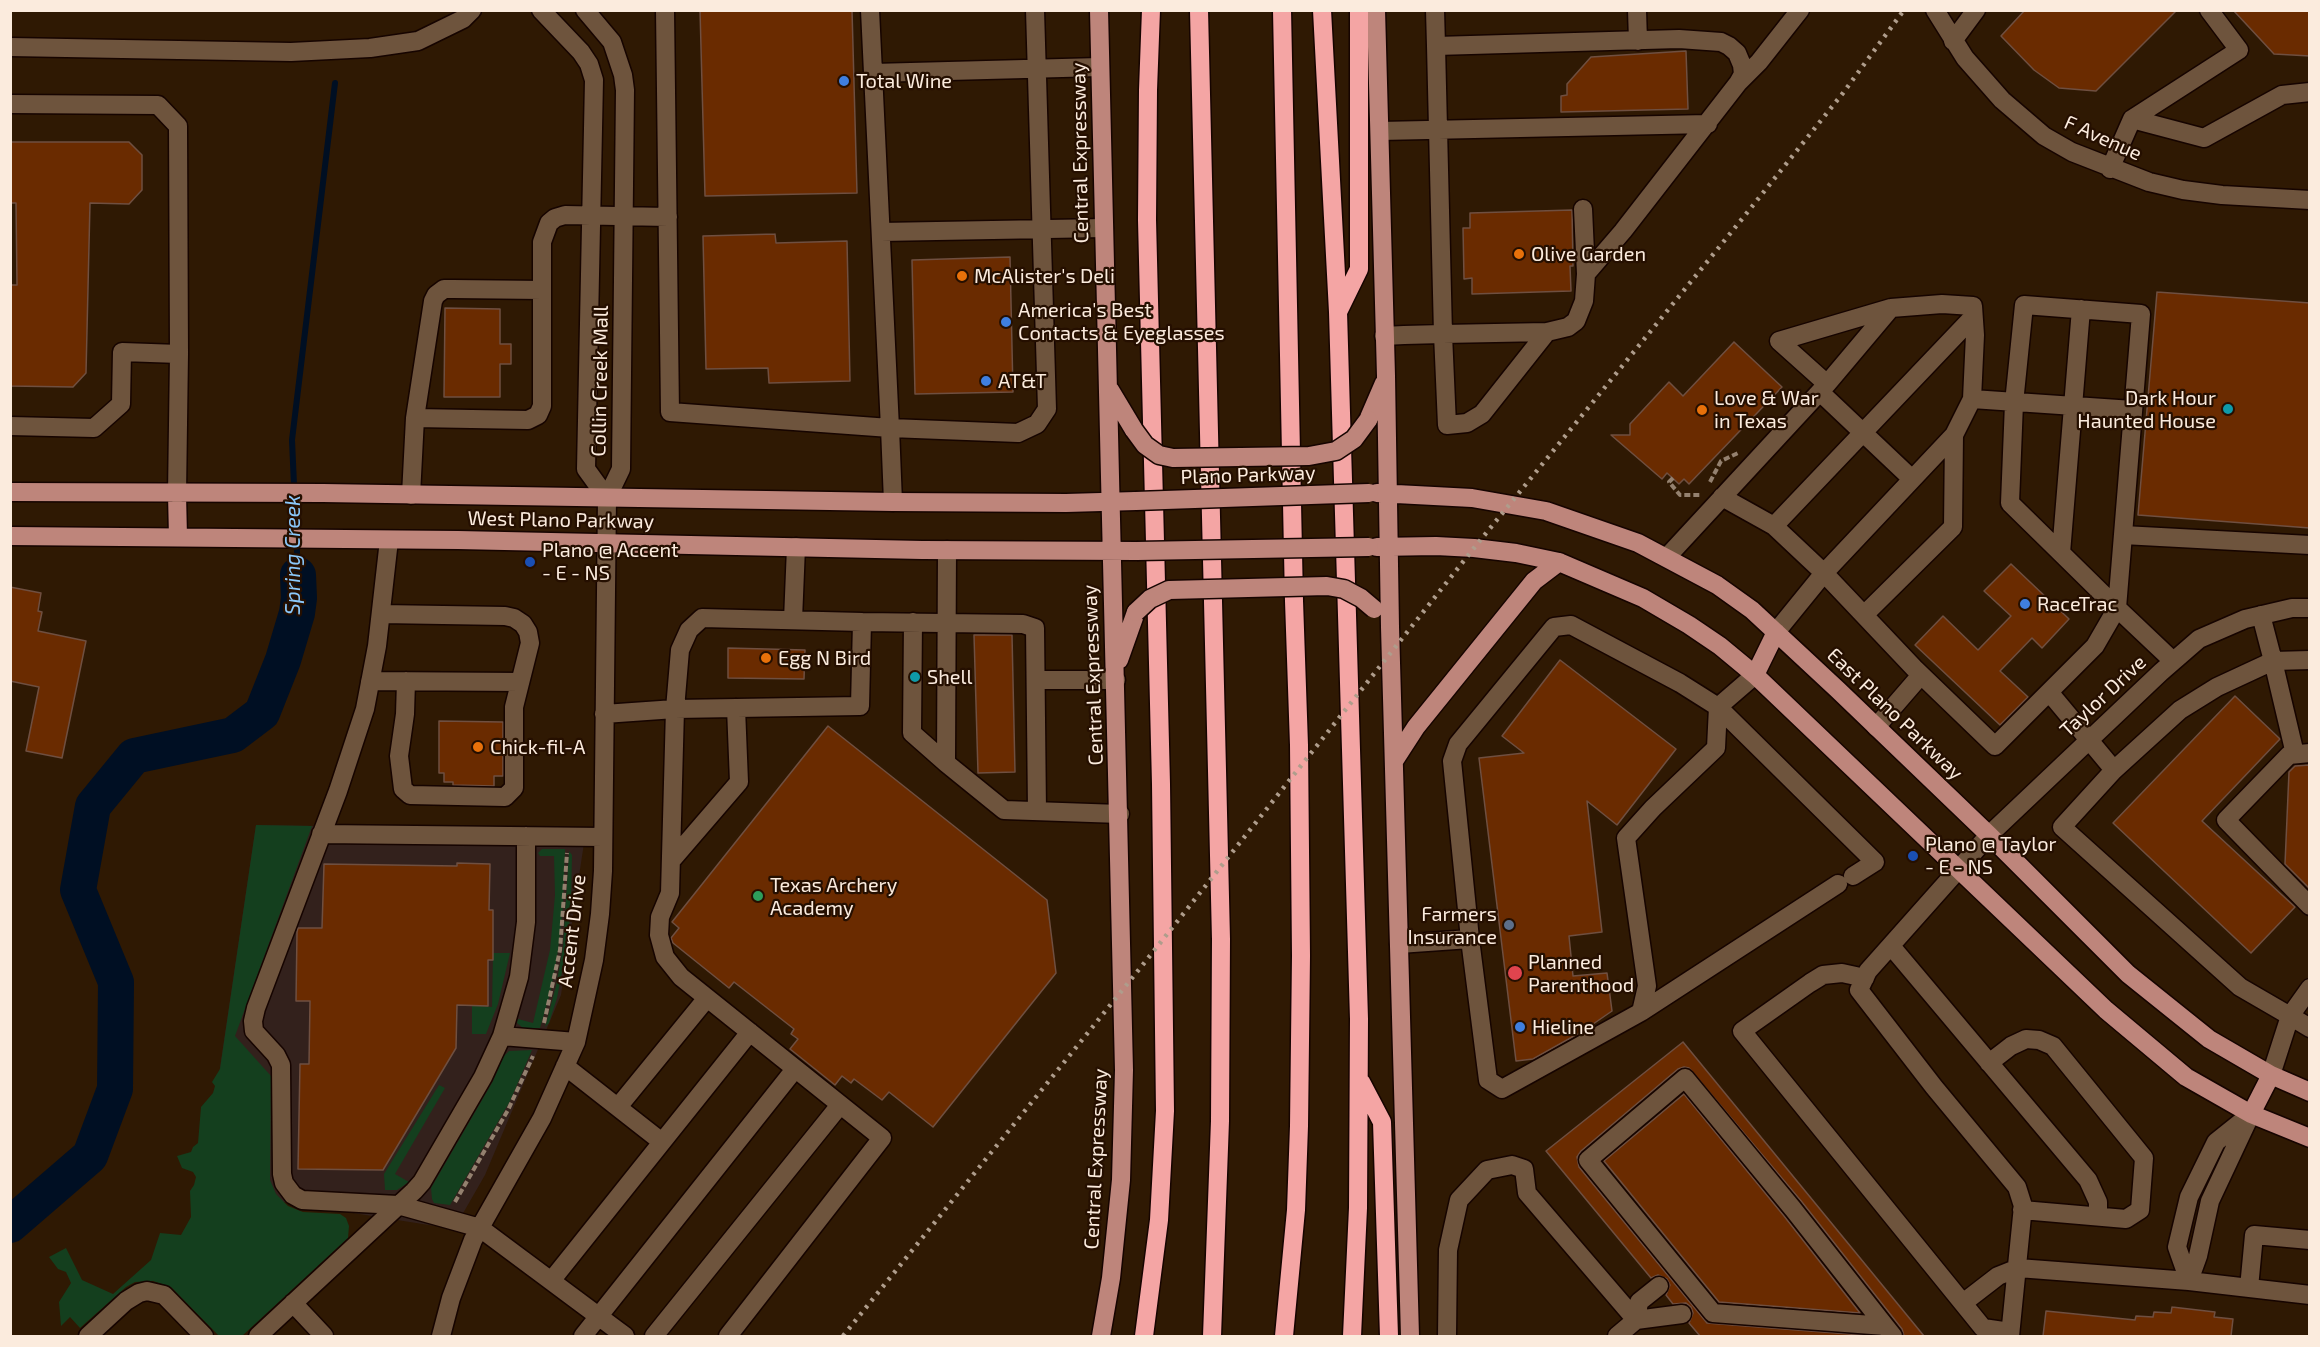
<!DOCTYPE html>
<style>
body{margin:0}
#map{position:relative;width:2320px;height:1347px;overflow:hidden;background:#2f1903;font-family:"Exo 2",sans-serif}
canvas{display:block}
.frame{position:absolute;inset:0;border:12px solid #fbebdd;pointer-events:none}
</style>
<div id="map">
<canvas width="2320" height="1347"></canvas>
<div class="frame"></div>
</div>
<script>
const ctx = document.querySelector('canvas').getContext('2d');
ctx.lineJoin = 'round';
function fillPath(path, color) { ctx.fillStyle = color; ctx.fill(path, 'evenodd'); }
const shape = rows => new Path2D(rows.map(r => 'M' + r).join(''));
function stroke(path, color, width, dash) { ctx.strokeStyle = color; ctx.lineWidth = width; ctx.lineCap = dash ? 'butt' : 'round'; ctx.setLineDash(dash || []); ctx.stroke(path); }
function write(font, color, halo, rows, align = 'center') {
  ctx.font = font + ' "Exo 2",sans-serif'; ctx.lineWidth = 4.5; ctx.setLineDash([]); ctx.textBaseline = 'middle'; ctx.strokeStyle = halo; ctx.fillStyle = color; for (const [text, x, y, turn = 0] of rows) {
    ctx.save(); ctx.translate(x, y); ctx.rotate((+turn || 0) * Math.PI / 180); ctx.textAlign = isNaN(turn) ? turn : align; if (halo) ctx.strokeText(text, 0, 0); ctx.fillText(text, 0, 0); ctx.restore();
  }
}
fillPath(shape([
 [256,825,586,830,561,995,485,1175,454,1229,202,1189]
]), '#33211c');
fillPath(shape([
 [256,825,312,826,235,1036,271,1076,270,1180,276,1194,288,1206,303,1212,340,1214,346,1218,349,1226,348,1238,242,1336,219,1336,171,1287,153,1281,135,1282,126,1287,80,1328,70,1317,61,1326,59,1302,71,1283,66,1272,58,1269,49,1257,66,1248,82,1280,113,1294,151,1260,160,1233,181,1235,191,1217,190,1191,194,1185,196,1177,193,1172,182,1168,177,1156,191,1152,193,1147,198,1143,201,1107,213,1093,215,1086,212,1082,220,1069],
 [542,849,565,849,563,907,558,951,551,990,540,1028,523,1028,517,1023,518,1019,533,1023,550,950,555,895,554,856,540,856,538,853],
 [569,851,572,855,571,902,568,941,557,998,549,1023,545,1027,556,986,563,947],
 [493,953,510,953,498,1004,486,1034,472,1034,472,1005,492,1007],
 [532,1050,510,1101,450,1205,434,1203,432,1199,431,1188,493,1081,503,1057,509,1051],
 [439,1085,445,1088,395,1174,409,1182,397,1190,385,1190,384,1174]
]), '#143f1e');
stroke(shape([
 [298,575,292,440,335,83]
]), '#000f23', 6);
stroke(shape([
 [10,1225,90,1156,115,1089,116,982,78,890,93,806,134,756,233,735,262,713,283,660,297,613,299,598,298,575]
]), '#000f23', 36);
const building = shape([
 [700,10,852,10,857,193,705,196,700,10],
 [2025,10,2177,10,2096,91,2059,88,2034,70,2001,36,2025,10],
 [2233,10,2310,10,2310,56,2274,54,2233,10],
 [1686,51,1688,109,1561,112,1561,96,1567,95,1567,84,1591,57,1686,51],
 [10,142,129,142,142,155,142,190,129,204,90,203,86,373,73,387,10,386,10,285,17,285,16,203,10,203,10,142],
 [1572,210,1573,266,1570,266,1571,291,1472,294,1472,278,1464,279,1463,228,1470,228,1470,213,1572,210],
 [775,234,776,243,847,241,850,381,769,383,768,368,706,369,703,236,775,234],
 [1010,257,1013,392,915,394,912,260,1010,257],
 [2157,292,2310,303,2310,528,2138,515,2157,292],
 [445,308,500,309,500,344,511,344,511,364,500,364,500,397,444,397,445,308],
 [1734,342,1782,387,1689,484,1684,479,1679,484,1667,473,1662,479,1611,435,1630,435,1630,424,1669,382,1683,396,1734,342],
 [2011,564,2069,619,2042,648,2032,638,2000,671,2028,697,2000,725,1915,645,1943,616,1978,650,2011,616,1984,591,2011,564],
 [10,587,41,593,38,611,42,612,38,631,86,641,62,758,26,751,39,687,10,681,10,587],
 [974,635,1012,635,1015,772,978,773,974,635],
 [728,648,805,650,804,679,728,678,728,648],
 [1560,660,1676,749,1617,825,1587,801,1602,932,1569,936,1573,976,1607,973,1612,1011,1583,1031,1533,1059,1516,1061,1479,758,1524,753,1502,736,1560,660],
 [2235,696,2280,739,2202,821,2295,907,2251,953,2113,823,2235,696],
 [439,721,503,722,503,776,494,776,494,786,453,785,453,782,444,782,444,773,439,773,439,721],
 [828,726,1047,900,1056,973,933,1127,889,1092,882,1100,854,1079,851,1083,842,1076,835,1085,790,1049,798,1039,791,1034,794,1029,734,982,729,988,673,943,671,938,679,928,672,922,828,726],
 [2310,765,2310,889,2285,864,2289,772,2295,766,2310,765],
 [457,863,490,864,489,910,493,910,493,960,488,960,488,1006,457,1005,456,1048,383,1170,298,1169,300,1064,309,1064,310,1001,296,1001,297,932,298,928,322,928,324,864,457,866,457,863],
 [1683,1042,1924,1336,1904,1336,1902,1329,1802,1202,1689,1068,1684,1067,1678,1069,1581,1151,1577,1157,1579,1167,1707,1323,1875,1336,1700,1336,1689,1323,1693,1313,1691,1307,1686,1303,1673,1304,1666,1295,1670,1285,1667,1279,1658,1275,1651,1278,1546,1151,1683,1042],
 [1684,1094,1784,1216,1860,1313,1719,1302,1604,1161,1684,1094],
 [2172,1307,2215,1312,2214,1317,2233,1319,2231,1336,2043,1336,2046,1311,2135,1320,2136,1316,2153,1317,2154,1312,2171,1313,2172,1307]
]);
fillPath(building, '#6a2b00');
stroke(building, '#6f4f40', 1.5);
const minor = shape([
 [541,10,581,52,589,64,594,80,586,469,607,498],
 [665,10,670,412,890,428,893,502],
 [870,10,890,428,1018,433,1037,424,1047,409,1035,10],
 [1435,10,1436,46],
 [1637,10,1638,41],
 [1935,10,1965,58,2002,100,2044,136,2072,152,2149,182,2183,190,2222,195,2310,200],
 [2209,10,2239,50,2132,119,2204,138,2282,95,2310,92],
 [1953,41,1976,10],
 [10,47,291,52,370,48,418,41,463,19,472,10],
 [873,73,1100,67],
 [1738,83,1759,62,1800,10],
 [10,104,158,105,178,126,179,354,177,494],
 [1380,131,1708,124],
 [2110,169,2132,119],
 [1583,209,1586,274],
 [881,232,1104,228],
 [1384,336,1404,335,1443,334,1547,332,1568,327,1576,321,1584,301,1586,274,1623,231,1738,83,1743,74,1742,65,1737,53,1729,46,1721,42,1679,39,1436,46,1443,334,1447,425,1467,423,1482,414,1547,332],
 [1827,384,1891,308],
 [1820,392,1912,479],
 [415,418,433,301,436,295,444,289,453,289,542,290],
 [10,426,94,428,121,404,122,352,179,354],
 [411,495,415,418,528,420,538,415,542,406,542,242,549,223,555,218,565,215,668,217],
 [1722,497,1774,526,1824,573,1914,668,1995,746,2049,692,2114,770,2062,827,2240,987,2290,1016,2310,988],
 [1774,526,1973,317],
 [2123,535,2310,545],
 [389,540,377,646,365,709,338,791,256,1008,253,1021,254,1031,276,1055,281,1065,282,1174,284,1183,293,1195,302,1200,398,1205,480,1228,625,1336],
 [947,550,946,763,1004,810,1120,814],
 [2061,553,2081,309],
 [1667,557,1827,384,1779,341,1891,308,1942,304,1973,306,1975,335,1972,399,2133,410],
 [381,614,505,616,514,618,523,624,528,632,530,643,514,707,514,788,505,797,410,795,403,789,399,756,405,714,406,681],
 [1865,614,1953,527,1954,435],
 [793,620,796,547],
 [862,622,1023,624,1035,628,1037,811],
 [913,622,912,733,946,763],
 [1776,632,1824,573,1954,435,1972,399],
 [1036,680,1116,680],
 [370,681,520,682],
 [2049,692,2095,646,2117,608,2141,314,2024,305,2014,403,2010,503,2061,553,2117,608,2173,661],
 [604,714,675,709,860,706,862,622,702,618,689,630,680,650,675,709,670,893,660,917,659,935,665,957,681,977,882,1138,728,1336],
 [1876,727,1921,675],
 [2310,753,2289,755,2226,820,2310,906],
 [2295,754,2273,661,2310,660],
 [2114,770,2180,710,2217,687,2273,661,2261,615],
 [321,834,603,837],
 [671,861,739,782,736,708],
 [1470,939,1452,761,1458,744,1554,627,1571,625,1680,683,1718,707,1875,862,1853,876],
 [1399,944,1470,939,1488,1080,1502,1089,1641,1012,1647,986,1626,838,1653,808,1716,748,1718,707,1755,675],
 [1891,946,2088,1180,2098,1202,2098,1216],
 [1865,978,1842,973,1823,975,1810,983,1742,1031,1983,1328,2010,1332],
 [1641,1012,1838,884],
 [502,1036,576,1042],
 [1989,1063,2011,1046,2026,1039,2039,1040,2053,1046,2144,1158,2140,1210,2126,1219,2022,1210],
 [565,1066,662,1142],
 [2271,1075,2290,1016,2310,1028],
 [618,1107,707,998],
 [551,1281,750,1032],
 [2189,1281,2177,1247,2189,1197,2216,1142,2251,1114],
 [2189,1281,2198,1256,2210,1201,2249,1118],
 [1659,1286,1639,1302,1636,1320,1682,1314],
 [2249,1288,2254,1235,2310,1240],
 [293,1303,324,1336],
 [1963,1303,1998,1276,2018,1268,2189,1281,2310,1295],
 [1885,1326,1713,1313,1588,1160,1685,1078,1793,1209,1885,1326,1893,1336],
 [88,1336,126,1301,139,1293,147,1291,164,1295,204,1336],
 [258,1336,414,1191,422,1182,483,1077,502,1036,519,977,526,922,526,836],
 [441,1336,451,1298,473,1240,542,1118,576,1042,594,960,600,914,603,871,607,498,621,469,625,90,623,75,612,42,585,10],
 [583,1336,795,1069],
 [654,1336,840,1105],
 [1447,1336,1448,1250,1459,1200,1487,1170,1512,1165,1524,1169,1527,1193,1636,1320,1617,1336],
 [2010,1336,2023,1206,2017,1187,1934,1087,1859,990,1868,971,1989,835,2161,672,2199,639,2245,619,2292,608,2310,608]
]);
const major = shape([
 [1099,10,1124,1070,1121,1180,1111,1278,1101,1336],
 [1376,10,1386,376,1390,627,1410,1336],
 [1110,390,1134,430],
 [1368,420,1384,383],
 [10,492,323,493,893,502,1066,503,1136,501],
 [1377,493,1472,498,1546,511,1638,543,1717,585,1752,610,1838,690,1989,835,2128,974,2209,1039,2271,1075,2310,1092],
 [177,494,178,537],
 [10,536,458,540,922,550,1137,551],
 [1377,547,1436,546,1474,548,1516,553,1559,562,1643,598,1689,625,1720,646,1755,675,2106,1010,2186,1077,2251,1114,2310,1138],
 [1119,660,1136,612],
 [1755,675,1776,632],
 [1394,761,1416,727,1534,581,1559,562],
 [2251,1114,2271,1075]
]);
const highway = shape([
 [1199,10,1221,939,1220,1121,1212,1336],
 [1282,10,1294,601,1299,745,1301,956,1299,1126,1296,1210,1284,1336],
 [1322,10,1338,312,1359,1019,1358,1208,1352,1336],
 [1339,310,1359,269,1359,10],
 [1361,1082,1382,1122,1389,1336],
 [1144,1336,1159,1220,1165,1111,1161,784,1147,220,1148,90,1151,10]
]);
stroke(minor, '#160400', 21);
stroke(major, '#160400', 21);
stroke(highway, '#160400', 21);
stroke(shape([
 [1673,478,1669,482,1680,495,1700,495],
 [1710,482,1721,461,1738,453],
 [544,1023,560,950,567,853],
 [455,1202,508,1110,533,1056]
]), '#94816f', 4, [6, 3]);
stroke(minor, '#6e543d', 18);
stroke(major, '#be857b', 18);
stroke(highway, '#f4a5a4', 18);
stroke(shape([
 [843,1336,1145,962,1474,548,1742,219,1843,93,1904,10]
]), '#af9d8c', 4.5, [3, 6]);
const majorBridge = shape([
 [1134,430,1145,445,1159,455,1173,458,1309,456,1336,451,1354,439,1368,420],
 [1136,501,1369,493],
 [1137,551,1369,547],
 [1136,612,1150,599,1169,590,1327,586,1344,589,1361,598,1374,609]
]);
stroke(majorBridge, '#160400', 21, []);
stroke(majorBridge, '#be857b', 18);
for (const [x, y, r, color] of [
 [844,81,6,"#3f7fe0"],
 [1519,254,6,"#e8710a"],
 [962,276,6,"#e8710a"],
 [1006,322,6,"#3f7fe0"],
 [986,381,6,"#3f7fe0"],
 [2228,409,6,"#0f9aa8"],
 [1702,410,6,"#e8710a"],
 [530,562,6,"#1a4fb4"],
 [2025,604,6,"#3f7fe0"],
 [766,658,6,"#e8710a"],
 [915,677,6,"#0f9aa8"],
 [478,747,6,"#e8710a"],
 [1913,856,6,"#1a4fb4"],
 [758,896,6,"#2e9e5b"],
 [1509,925,6,"#5c6f8a"],
 [1515,973,8,"#e0444e"],
 [1520,1027,6,"#3f7fe0"]
]) { const dot = new Path2D(); dot.arc(x, y, r, 0, 2 * Math.PI); ctx.fillStyle = color; ctx.fill(dot); stroke(dot, '#250f00', 2); }
write('20px', '#fbebdd', '#250f00', [
 ["Total Wine",856,81],
 ["Olive Garden",1531,254],
 ["McAlister's Deli",974,276],
 ["America's Best",1018,310],
 ["Contacts & Eyeglasses",1018,333],
 ["AT&T",998,381],
 ["Love & War",1714,398],
 ["in Texas",1714,421],
 ["Dark Hour",2216,398,"right"],
 ["Haunted House",2216,421,"right"],
 ["Plano @ Accent",542,550],
 ["- E - NS",542,573],
 ["RaceTrac",2037,604],
 ["Egg N Bird",778,658],
 ["Shell",927,677],
 ["Chick-fil-A",490,747],
 ["Plano @ Taylor",1925,844],
 ["- E - NS",1925,867],
 ["Texas Archery",770,885],
 ["Academy",770,908],
 ["Farmers",1497,914,"right"],
 ["Insurance",1497,937,"right"],
 ["Planned",1528,962],
 ["Parenthood",1528,985],
 ["Hieline",1532,1027]
], 'left');
write('20px', '#fbebdd', '#250f00', [
 ["F Avenue",2103,138,24],
 ["Central Expressway",1080,153,-91],
 ["Collin Creek Mall",600,381,-89],
 ["Plano Parkway",1248,475,-2],
 ["West Plano Parkway",561,520,1],
 ["Central Expressway",1093,675,-92],
 ["Taylor Drive",2103,696,-43],
 ["East Plano Parkway",1895,714,44],
 ["Accent Drive",572,931,-83],
 ["Central Expressway",1096,1159,-87]
]);
write('italic 21px', '#8bc8fa', '#250f00', [
 ["Spring Creek",293,555,-90]
]);
</script>
